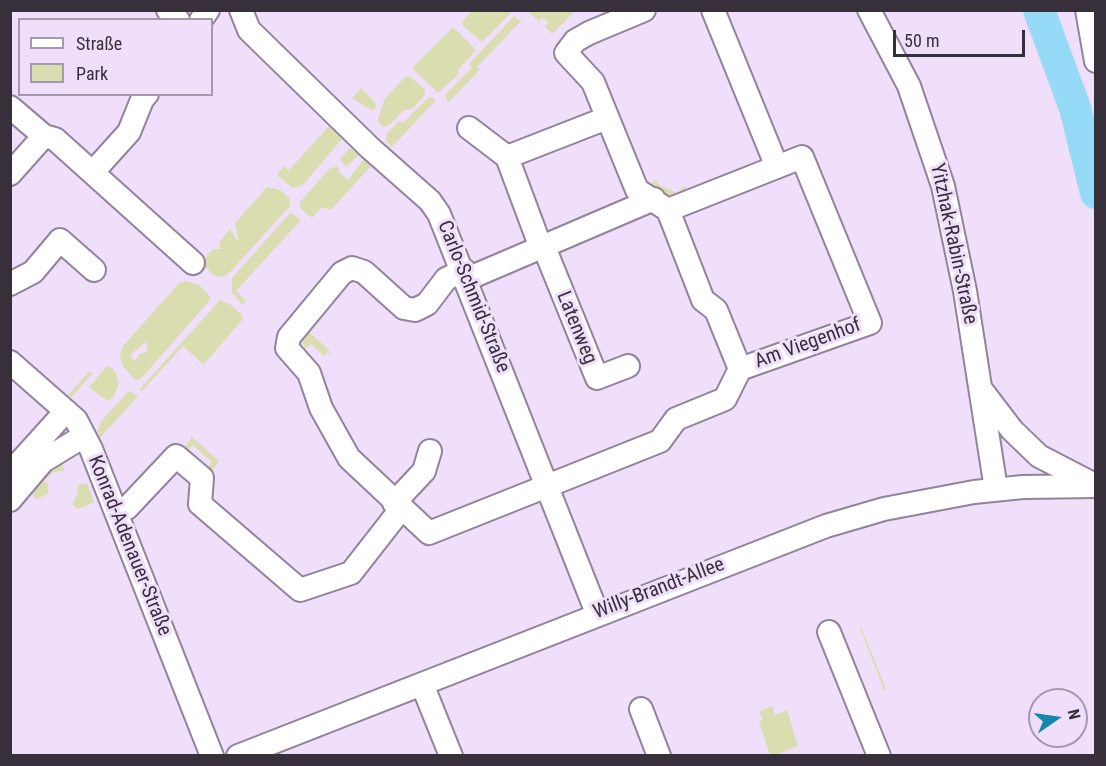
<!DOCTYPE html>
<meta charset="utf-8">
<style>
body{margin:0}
#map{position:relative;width:1106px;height:766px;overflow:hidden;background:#f0dffb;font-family:"Roboto Condensed",sans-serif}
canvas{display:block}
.frame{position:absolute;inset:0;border:12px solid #37303b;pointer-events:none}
.legend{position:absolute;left:18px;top:18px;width:195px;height:78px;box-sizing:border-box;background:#f0dffb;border:2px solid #a699ae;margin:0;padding:8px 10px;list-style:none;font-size:18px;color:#37303b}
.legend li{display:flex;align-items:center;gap:12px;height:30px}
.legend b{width:30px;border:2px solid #a699ae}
.north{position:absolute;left:1028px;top:688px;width:60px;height:60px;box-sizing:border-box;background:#f0dffb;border:2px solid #a699ae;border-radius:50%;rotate:77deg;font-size:16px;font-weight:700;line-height:24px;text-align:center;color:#37303b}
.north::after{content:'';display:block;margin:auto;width:21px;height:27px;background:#1089ac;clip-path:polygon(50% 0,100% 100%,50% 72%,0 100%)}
.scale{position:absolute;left:893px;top:30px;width:132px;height:27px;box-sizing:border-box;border:3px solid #37303b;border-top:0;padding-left:8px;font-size:18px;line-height:21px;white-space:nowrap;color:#37303b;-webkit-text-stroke:4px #f0dffb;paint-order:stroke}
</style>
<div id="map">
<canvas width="1106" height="766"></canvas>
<div class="frame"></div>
<ul class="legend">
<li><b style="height:8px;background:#fff"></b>Straße</li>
<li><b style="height:16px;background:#daddaf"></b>Park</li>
</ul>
<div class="north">N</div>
<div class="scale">50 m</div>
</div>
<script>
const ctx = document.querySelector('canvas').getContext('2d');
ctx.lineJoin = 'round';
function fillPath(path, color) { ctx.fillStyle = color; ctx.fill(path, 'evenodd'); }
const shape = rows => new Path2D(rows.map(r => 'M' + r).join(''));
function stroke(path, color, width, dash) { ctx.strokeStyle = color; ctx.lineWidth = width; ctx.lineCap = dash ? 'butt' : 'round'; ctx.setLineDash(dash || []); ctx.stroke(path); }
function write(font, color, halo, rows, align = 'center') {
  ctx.font = font + ' "Roboto Condensed",sans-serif'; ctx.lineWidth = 6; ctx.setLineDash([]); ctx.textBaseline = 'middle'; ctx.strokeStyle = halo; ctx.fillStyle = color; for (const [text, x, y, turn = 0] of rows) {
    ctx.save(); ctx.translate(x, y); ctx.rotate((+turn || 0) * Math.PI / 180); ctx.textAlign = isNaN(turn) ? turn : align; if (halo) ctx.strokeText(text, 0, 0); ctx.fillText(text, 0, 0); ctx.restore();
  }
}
fillPath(shape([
 [472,11,512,10,513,11,482,42,463,26,462,22],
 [527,11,575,11,552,34,544,26,549,23,541,17,540,22],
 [514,16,521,21,477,67,480,70,448,103,445,95,472,67,469,64],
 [453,27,476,50,458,70,458,75,438,93,412,68],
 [410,76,425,90,425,95,412,109,404,110,388,126,382,127,378,120,384,100,404,78],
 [361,88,375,102,376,107,373,111,352,98],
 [432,97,435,101,392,147,386,141,387,133,399,121,403,123,428,98],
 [329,126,342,139,302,186,293,188,278,176,278,173,284,166,289,170],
 [350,148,359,155,346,167,340,159],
 [364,159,371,166,331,210,322,207,312,218,300,208,300,202,330,168,337,167,340,169,338,171,348,180],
 [656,180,658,184,677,193,685,186,688,193,674,197,655,188,651,182],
 [267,187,280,190,290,199,290,206,230,272,224,277,215,276,200,263,213,249,221,249,219,242,230,229,239,243,235,223],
 [290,213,301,220,236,291,246,301,243,305,232,293,232,278],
 [186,281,199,285,209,295,210,300,146,373,140,379,135,380,122,365,120,354,123,346,179,283],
 [146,342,148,351,139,354,136,360,132,359,131,354],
 [220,300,231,305,242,315,243,319,206,362,203,364,183,346,142,391,139,390],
 [303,327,328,349,330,354,326,353,324,356,311,344,305,349,301,336],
 [110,366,116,373,119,384,113,398,107,401,89,387,106,367],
 [90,371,93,373,72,397,67,396,45,376,67,396],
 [129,391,138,396,99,439,98,430,101,421],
 [192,437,219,461,210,473,203,472,212,462,193,445,184,454,182,450],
 [62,460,64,471,53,472,44,481,48,484,48,494,37,499,26,489],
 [87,483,94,502,79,509,75,507,72,504,77,495,78,485],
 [861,627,886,689,884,690,860,628],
 [772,706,775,715,787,710,798,746,776,755,770,755,759,723,763,719,759,712]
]), '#daddaf');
stroke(shape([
 [1039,10,1075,108,1096,193]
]), '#95daf6', 32);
const minor = shape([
 [168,10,178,20],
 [241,10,249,30,370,148,430,201,439,214,597,613],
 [644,10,589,33,575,41,566,53,593,82,637,190,668,210,703,300,716,310,740,369],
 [713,10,777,167],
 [869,10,909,86,943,186,965,291,996,489],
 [1087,10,1096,61],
 [201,20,208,10],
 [10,107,44,136,55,139,193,263],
 [469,128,507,157,607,118],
 [507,157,541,248],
 [93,172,129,132,142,100,147,94],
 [10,174,44,136],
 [544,247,597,378,628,366],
 [464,270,446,279,427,304,415,310,404,308,364,272,352,268,342,273,289,337,287,348,309,373,321,408,349,458,429,533,660,441,676,419,725,399,740,369,870,323,802,157,668,210],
 [467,279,654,199],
 [10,284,33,272,60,240,94,270],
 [10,362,76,420,91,449,212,756],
 [983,392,1012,430,1039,456,1091,483],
 [10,473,66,411],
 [10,500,43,461,84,436],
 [394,503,424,471,430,451],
 [116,512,127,508,176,456,202,478,200,504,300,590,351,573,401,509],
 [829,632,879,756],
 [422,684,451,756],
 [641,709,659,756],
 [238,756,826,526,884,509,974,492,1023,487,1096,486]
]);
stroke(minor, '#92839c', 26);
stroke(minor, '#fff', 22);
write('20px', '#37303b', '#f0dffb', [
 ["Yitzhak-Rabin-Straße",953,244,78],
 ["Carlo-Schmid-Straße",473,297,68],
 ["Latenweg",576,328,68],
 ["Am Viegenhof",808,344,-20],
 ["Konrad-Adenauer-Straße",129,546,68],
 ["Willy-Brandt-Allee",659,589,-21]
]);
</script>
